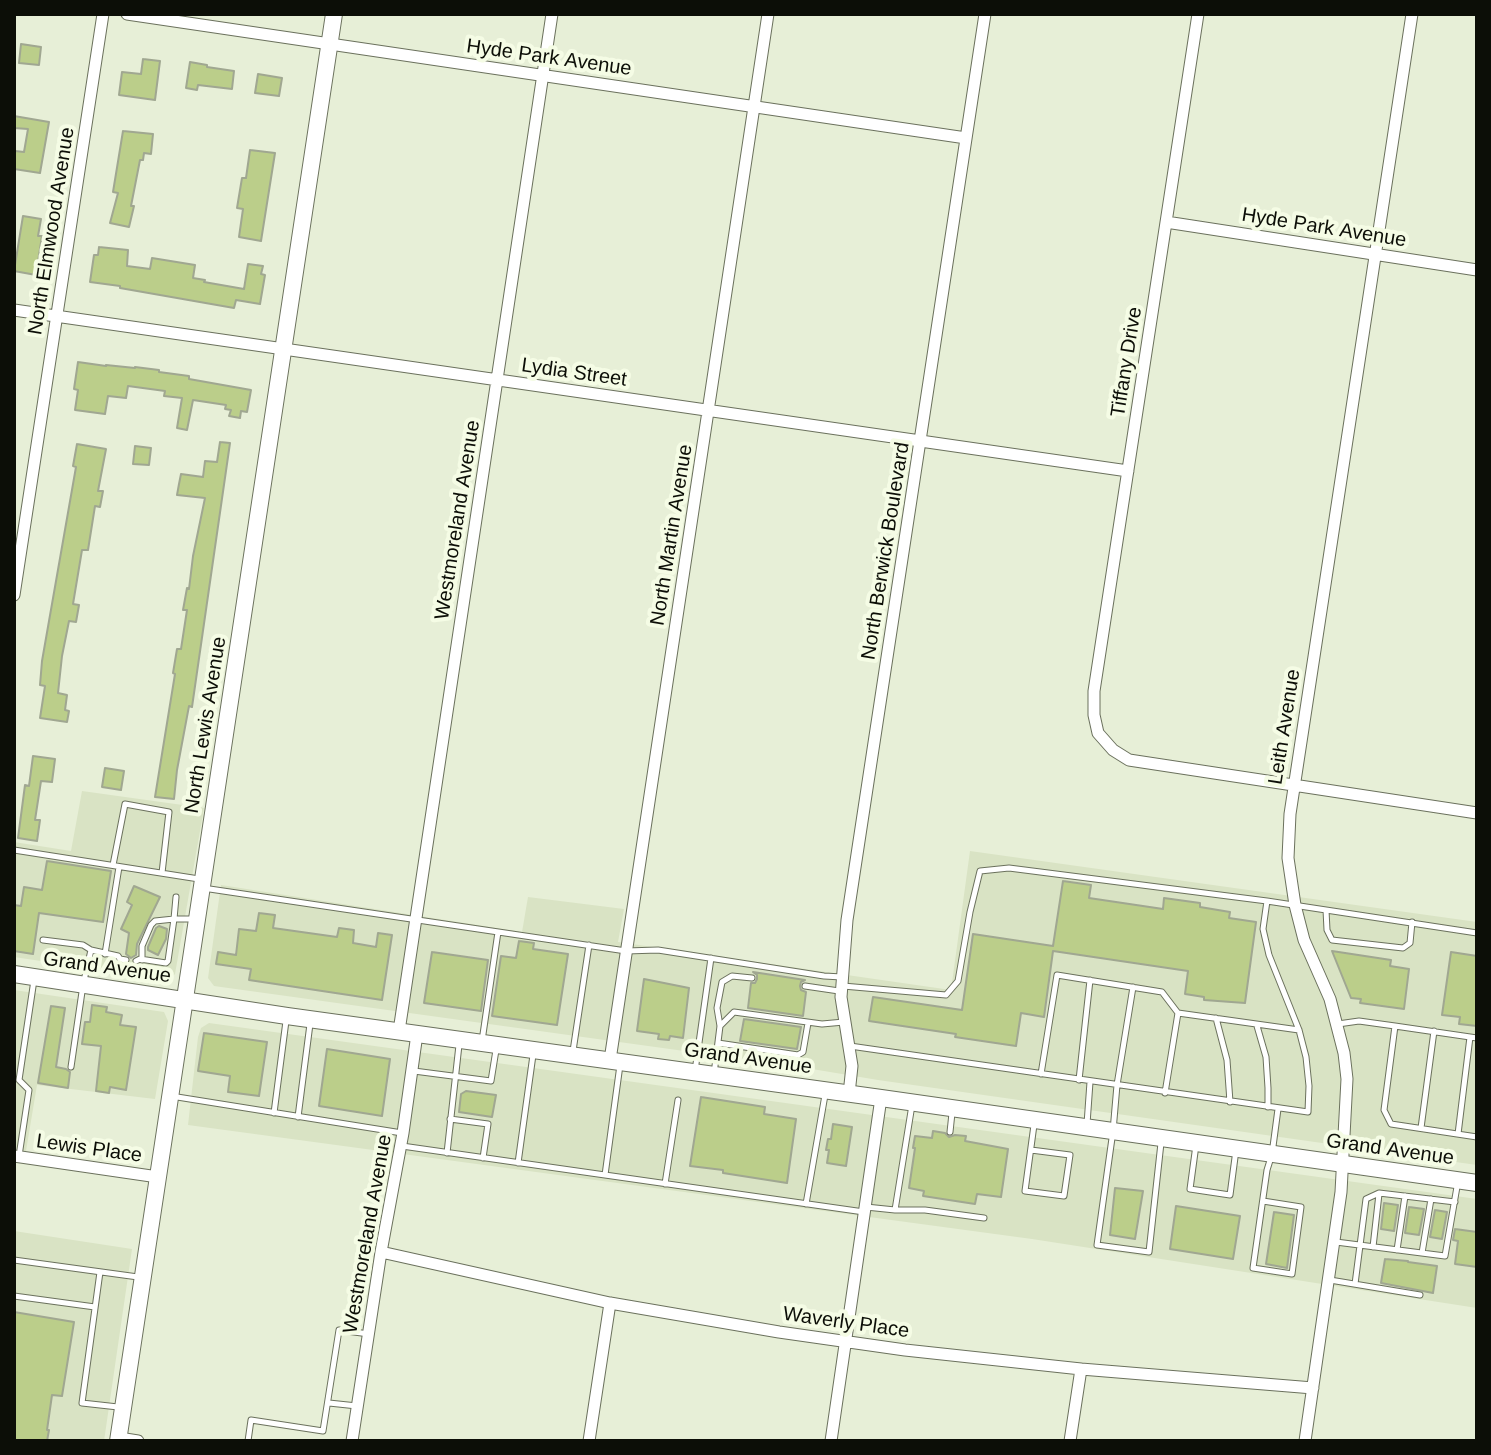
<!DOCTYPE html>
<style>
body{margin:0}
#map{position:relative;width:1491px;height:1455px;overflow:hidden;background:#e7efd7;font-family:Helvetica,sans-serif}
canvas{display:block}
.frame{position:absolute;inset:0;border:16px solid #0c0e07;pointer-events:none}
</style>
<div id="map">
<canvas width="1491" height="1455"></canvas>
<div class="frame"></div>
</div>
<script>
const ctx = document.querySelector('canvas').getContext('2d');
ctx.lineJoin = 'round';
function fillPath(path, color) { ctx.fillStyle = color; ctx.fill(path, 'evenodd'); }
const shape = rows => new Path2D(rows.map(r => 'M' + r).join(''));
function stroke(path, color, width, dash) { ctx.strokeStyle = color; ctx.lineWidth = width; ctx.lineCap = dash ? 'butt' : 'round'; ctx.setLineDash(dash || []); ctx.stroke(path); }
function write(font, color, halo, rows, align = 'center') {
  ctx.font = font + ' Helvetica,sans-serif'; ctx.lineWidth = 8; ctx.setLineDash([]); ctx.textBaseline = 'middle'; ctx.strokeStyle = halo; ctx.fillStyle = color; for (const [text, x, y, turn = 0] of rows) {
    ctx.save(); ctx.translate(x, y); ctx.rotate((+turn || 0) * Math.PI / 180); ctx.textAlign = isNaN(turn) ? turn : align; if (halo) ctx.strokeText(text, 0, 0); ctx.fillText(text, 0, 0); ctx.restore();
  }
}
fillPath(shape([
 [82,791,204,808,175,974,169,980,14,957,14,842,71,851],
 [970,851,1477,922,1477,1165,878,1080,800,1067,214,986,208,978,221,885,522,932,528,897,624,909,618,942,951,990],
 [14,990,164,1012,168,1021,155,1099,37,1085,26,1151,14,1149],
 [209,1023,1477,1199,1477,1308,1032,1239,188,1125,198,1037,201,1028],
 [14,1231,132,1249,104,1441,14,1441]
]), '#d9e3c4');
const building = shape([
 [21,44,41,47,39,65,19,63,21,44],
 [143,59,160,61,155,100,119,95,122,72,141,74,143,59],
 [190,62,207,65,207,67,234,71,232,89,198,85,197,90,186,88,190,62],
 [258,74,282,78,279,96,255,93,258,74],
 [14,116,49,122,40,173,14,169,15,151,24,152,28,129,14,128,14,116],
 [123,131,153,134,151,154,144,153,143,160,140,160,131,206,134,206,129,227,110,223,118,193,113,192,123,131],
 [250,150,275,153,261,241,239,237,243,209,237,208,242,178,246,178,250,150],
 [23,216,41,219,38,236,42,236,36,275,14,271,23,216],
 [99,247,128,250,127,266,150,269,152,258,195,265,193,278,205,280,204,282,244,289,248,264,263,266,261,274,265,275,260,304,236,300,234,308,120,288,120,286,90,282,94,255,98,255,99,247],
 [78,362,106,366,106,365,135,368,135,367,159,370,159,372,189,376,189,379,251,390,247,412,241,411,240,418,229,416,231,410,225,409,226,405,193,400,187,430,177,428,182,398,164,396,165,391,128,386,126,398,108,396,105,414,75,410,78,390,74,389,78,362],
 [220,442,230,443,192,707,189,706,177,770,174,799,155,797,175,674,173,673,177,649,181,649,187,610,183,610,187,588,189,589,193,556,205,498,177,495,179,484,181,474,203,477,205,461,217,462,220,442],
 [77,444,106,449,98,491,103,491,100,507,95,506,88,550,82,550,73,604,79,605,76,622,69,621,62,656,58,693,67,695,65,710,69,711,67,722,40,718,45,686,40,685,42,661,76,467,73,466,77,444],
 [135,446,151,448,149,465,133,464,135,446],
 [33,756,55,759,52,782,41,781,35,820,40,820,37,841,18,838,25,785,29,786,33,756],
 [105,768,124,771,121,790,102,787,105,768],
 [47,861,111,871,103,922,39,913,33,954,14,951,14,905,21,906,24,887,42,890,47,861],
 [1063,881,1091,885,1089,898,1163,909,1164,898,1200,903,1200,907,1230,912,1229,918,1256,922,1245,1003,1204,1000,1204,997,1185,994,1188,971,1053,951,1044,1017,1021,1013,1016,1046,955,1037,956,1034,869,1021,873,997,962,1010,973,934,1053,946,1063,881],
 [134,886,160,897,137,944,136,955,131,958,126,954,129,933,121,929,132,905,127,902,134,886],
 [259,913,275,915,273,928,337,937,339,928,354,930,353,943,376,947,378,933,392,935,382,1000,249,980,251,969,216,964,218,952,236,955,239,929,256,931,259,913],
 [159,926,167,929,166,939,158,955,148,950,148,947,156,928,159,926],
 [519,941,534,943,533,949,568,954,557,1025,492,1016,501,956,516,958,519,941],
 [1332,951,1391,960,1390,966,1409,969,1404,1009,1360,1003,1361,999,1351,998,1332,951],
 [432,952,488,960,481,1011,424,1003,432,952],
 [1451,952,1477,956,1477,1026,1459,1024,1460,1017,1442,1015,1451,952],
 [753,972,805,980,801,982,800,986,801,990,806,992,803,1016,748,1008,751,983,755,983,757,979,757,975,753,972],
 [644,979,689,988,683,1038,670,1036,669,1040,658,1039,659,1034,637,1031,644,979],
 [92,1005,107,1007,106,1012,122,1015,120,1025,136,1027,126,1090,110,1087,109,1093,96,1091,101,1046,82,1044,85,1022,90,1022,92,1005],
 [51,1006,65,1008,56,1067,66,1069,70,1072,68,1088,38,1083,51,1006],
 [744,1019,801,1027,797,1049,740,1041,744,1019],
 [204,1033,267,1042,259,1096,228,1092,230,1076,198,1071,204,1033],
 [327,1049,390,1059,382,1116,319,1106,327,1049],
 [466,1091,496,1095,492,1117,459,1112,461,1094,466,1091],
 [701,1097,765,1107,764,1114,796,1119,787,1183,723,1173,723,1170,690,1166,701,1097],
 [833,1124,852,1127,846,1166,827,1163,829,1150,826,1150,828,1139,831,1139,833,1124],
 [933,1131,945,1133,949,1137,955,1135,966,1136,965,1141,1008,1149,1001,1197,977,1194,975,1204,923,1196,924,1191,909,1188,915,1148,913,1148,915,1136,932,1138,933,1131],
 [1115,1188,1143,1191,1135,1239,1110,1235,1115,1188],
 [1384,1203,1398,1205,1394,1231,1381,1229,1384,1203],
 [1176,1206,1240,1216,1233,1259,1170,1249,1176,1206],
 [1409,1207,1424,1209,1419,1235,1405,1233,1409,1207],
 [1435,1210,1447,1212,1442,1239,1430,1237,1435,1210],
 [1274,1212,1294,1215,1287,1268,1266,1264,1274,1212],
 [1455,1229,1477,1232,1477,1267,1455,1264,1458,1241,1453,1240,1455,1229],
 [1385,1259,1408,1261,1408,1262,1437,1266,1433,1293,1381,1283,1385,1259],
 [14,1312,74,1322,62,1396,52,1395,47,1430,49,1430,47,1441,14,1441,14,1312]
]);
fillPath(building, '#bbce8a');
stroke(building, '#a0a791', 2);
const lane = shape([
 [14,850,199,879],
 [113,865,125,804,169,812,162,873],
 [203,888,626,951,658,950,824,976,842,977],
 [1326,910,1327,930,1332,940,1403,948,1410,943,1412,922],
 [43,940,83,945,91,950],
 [105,954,119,867],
 [142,960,142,946,151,925,155,921,174,919,176,897],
 [136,961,140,959,166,963,168,961,174,919,192,919],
 [805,986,839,991],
 [843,986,946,995,958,981,970,912,980,871,1009,868,1267,901],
 [1133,987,1117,1085,1113,1131,1097,1245,1149,1252,1161,1143],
 [1216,1018,1227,1060,1230,1102],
 [1338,1024,1359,1021,1395,1026],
 [720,1026,734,1012,822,1024,844,1022],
 [1257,1026,1266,1057,1268,1088,1268,1107],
 [1477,1038,1395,1026,1384,1110,1391,1124,1477,1137],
 [482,1041,498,932],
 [718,1043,798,1055,803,1052,808,1023],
 [850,1046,1308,1112,1309,1086,1306,1057,1299,1030,1269,955,1263,929,1267,901,1477,933],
 [573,1051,589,945],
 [71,1067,83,985,91,950,118,956,120,959,126,960],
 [414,1071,491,1081,496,1050],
 [695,1071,711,958],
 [714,1074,720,1026,717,1008,722,982,732,976,752,978],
 [1041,1074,1057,975,1162,992,1178,1013,1299,1030],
 [1079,1080,1090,980],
 [1165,1093,1178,1013],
 [171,1096,402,1133],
 [274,1113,286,1021],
 [298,1117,310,1024],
 [450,1119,488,1124,483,1158],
 [1087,1124,1090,1082],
 [1421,1128,1434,1031],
 [950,1132,952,1113],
 [1458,1134,1470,1037],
 [1196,1145,1190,1189,1230,1195,1236,1150],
 [402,1146,864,1212],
 [1031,1150,1070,1155,1064,1196,1025,1191,1034,1125],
 [447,1153,459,1045],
 [19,1156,29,1090,19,1080,34,980],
 [518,1163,533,1055],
 [605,1175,620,1065],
 [665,1184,678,1100],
 [1263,1201,1301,1207,1292,1274,1253,1268,1267,1170,1272,1154,1278,1109],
 [806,1204,825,1095],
 [866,1207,895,1210,925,1210,984,1218],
 [895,1210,912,1105],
 [1336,1242,1445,1256,1458,1181],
 [1373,1247,1379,1194],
 [1397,1250,1405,1196],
 [1422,1253,1431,1199],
 [14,1260,138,1277],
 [100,1272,82,1403,118,1407],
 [1330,1280,1420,1295],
 [1355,1284,1366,1199,1379,1193,1455,1202],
 [14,1296,95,1307],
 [329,1403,357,1406],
 [248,1441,251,1420,323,1431,339,1330,369,1334]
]);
const street = shape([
 [127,14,966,138],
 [1198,14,1094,691,1094,715,1098,733,1113,750,1129,760,1477,813],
 [1166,222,1477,270],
 [14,310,1128,471],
 [14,595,103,14],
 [399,1031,552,14],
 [610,1060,768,14],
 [849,1094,852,1066,841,997,847,920,985,14],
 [14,1156,158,1177],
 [381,1252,610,1303,779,1332,905,1350,1081,1369,1313,1388],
 [119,1438,138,1441],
 [352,1441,381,1252,403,1133,417,1034],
 [589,1441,610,1303],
 [831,1441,881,1098],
 [1070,1441,1081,1369],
 [1305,1441,1341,1192,1347,1079,1344,1053,1330,999,1304,940,1295,905,1288,858,1290,814,1412,14]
]);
const secondary = shape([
 [14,974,287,1016,881,1098,1477,1183],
 [118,1441,334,14]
]);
stroke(lane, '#6b715d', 7);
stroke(street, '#6b715d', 13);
stroke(secondary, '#6b715d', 18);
stroke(lane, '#fff', 5);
stroke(street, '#fff', 11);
stroke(secondary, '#fff', 16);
write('20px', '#0c0e07', '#f5fce5', [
 ["Hyde Park Avenue",549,58,8],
 ["Hyde Park Avenue",1324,228,9],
 ["North Elmwood Avenue",52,231,-81],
 ["Tiffany Drive",1127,362,-81],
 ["Lydia Street",574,373,8],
 ["Westmoreland Avenue",458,520,-81],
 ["North Martin Avenue",672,535,-81],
 ["North Berwick Boulevard",886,551,-81],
 ["North Lewis Avenue",206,725,-81],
 ["Leith Avenue",1285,727,-81],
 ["Grand Avenue",107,968,8],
 ["Grand Avenue",748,1059,8],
 ["Lewis Place",89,1149,8],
 ["Grand Avenue",1390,1150,8],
 ["Westmoreland Avenue",368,1234,-80],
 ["Waverly Place",846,1323,8]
]);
</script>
